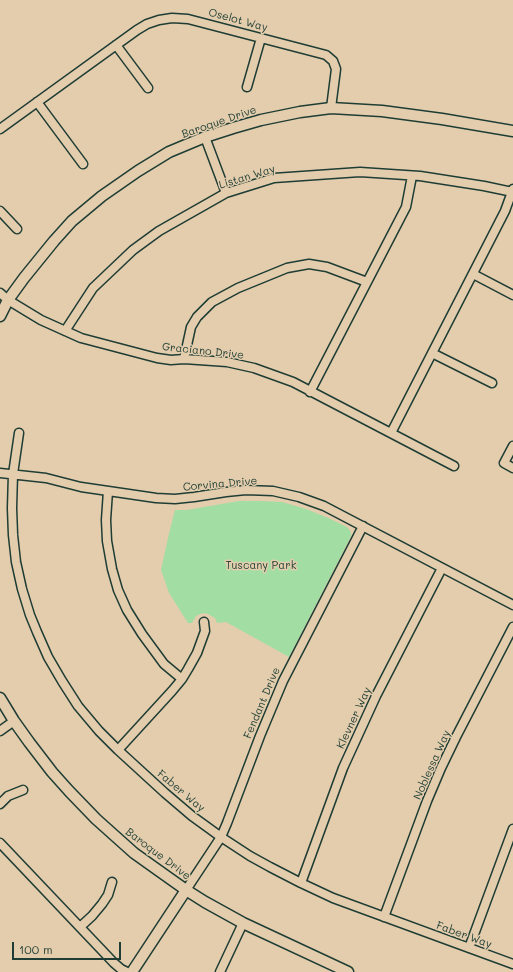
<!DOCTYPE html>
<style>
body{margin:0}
#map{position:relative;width:513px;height:972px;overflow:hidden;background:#e3cdad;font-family:Mali,sans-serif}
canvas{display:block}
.scale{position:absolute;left:12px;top:942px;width:109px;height:18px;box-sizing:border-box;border:2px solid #1f3d34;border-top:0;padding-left:5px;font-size:12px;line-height:14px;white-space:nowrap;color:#1f3d34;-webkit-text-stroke:3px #e3cdad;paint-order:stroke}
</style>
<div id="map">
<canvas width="513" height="972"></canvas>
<div class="scale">100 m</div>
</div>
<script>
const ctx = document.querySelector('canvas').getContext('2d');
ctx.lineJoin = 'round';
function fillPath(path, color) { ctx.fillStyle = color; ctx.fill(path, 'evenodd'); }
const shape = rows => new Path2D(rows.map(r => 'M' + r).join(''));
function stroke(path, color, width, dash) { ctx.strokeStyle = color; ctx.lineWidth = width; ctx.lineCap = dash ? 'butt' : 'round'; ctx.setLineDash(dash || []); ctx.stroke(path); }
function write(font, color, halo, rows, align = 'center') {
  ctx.font = font + ' Mali,sans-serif'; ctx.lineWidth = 3; ctx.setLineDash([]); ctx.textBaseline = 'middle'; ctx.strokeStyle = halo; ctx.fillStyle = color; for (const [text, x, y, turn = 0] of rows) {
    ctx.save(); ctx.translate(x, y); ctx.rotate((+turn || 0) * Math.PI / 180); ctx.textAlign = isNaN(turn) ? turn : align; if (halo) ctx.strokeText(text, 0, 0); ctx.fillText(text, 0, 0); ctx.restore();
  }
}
fillPath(shape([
 [239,501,260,501,282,502,306,509,326,517,347,527,351,532,351,536,289,657,226,622,217,623,215,618,208,614,203,613,198,615,196,616,192,623,188,623,169,593,161,570,168,538,175,510,187,510]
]), '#a2dea4');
const minor = shape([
 [116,45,148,88],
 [247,87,261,38],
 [37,102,83,164],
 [0,129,137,30,147,24,159,20,172,18,188,19,326,55,333,61,336,69,331,108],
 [205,137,226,193],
 [0,211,17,229],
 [473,274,513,295],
 [0,293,8,300,41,320,81,338,157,358,171,360,184,359,227,362,254,368,293,382,454,466],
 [65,331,93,288,133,250,159,231,226,193,274,178,360,172,420,176,484,186,513,192],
 [432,353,492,383],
 [184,359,191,327,197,317,212,302,238,288,287,268,309,264,327,267,367,282],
 [310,392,406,207,412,176],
 [19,433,13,474,12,508,13,535,16,562,22,589,30,615,37,632,48,657,62,681,78,706,99,731,118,750,165,793,192,816,221,837,250,856,270,867,301,883,333,898,513,964],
 [391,433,505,211,513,189],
 [513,446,504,463,513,468],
 [0,473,46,478,81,487,156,498,175,499,194,497,226,492,246,490,273,491,299,497,324,506,513,605],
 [108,491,106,520,107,541,112,569,118,590,127,610,142,634,164,664,182,679],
 [0,731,14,721],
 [118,750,172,691,182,679,188,669,197,653,205,631,204,622],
 [0,804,8,796,23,790],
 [0,843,114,963,121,969,127,972],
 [301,883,343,768,376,696,442,568],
 [186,890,221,837,227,823,260,736,283,681,363,526],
 [384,917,427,801,441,768,456,737,513,627],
 [80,927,92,916,102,904,108,895,112,882],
 [469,948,513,829],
 [220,972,243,923]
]);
const tertiary = shape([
 [0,316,8,300,24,278,54,241,72,221,102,196,138,171,169,152,205,137,233,128,261,120,300,112,331,108,382,111,442,119,513,131],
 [0,698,14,721,29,742,52,772,69,791,96,819,134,853,155,868,186,890,205,902,243,923,348,972],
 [132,972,186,890]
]);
stroke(minor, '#1f3d34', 11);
stroke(tertiary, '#1f3d34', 13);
stroke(minor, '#e3cdad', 8);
stroke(tertiary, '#e3cdad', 10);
write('11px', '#1f3d34', '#e3cdad', [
 ["Oselot Way",238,20,15],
 ["Baroque Drive",219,122,-19],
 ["Listan Way",247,177,-17],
 ["Graciano Drive",203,351,6],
 ["Corvina Drive",220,484,-5],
 ["Fendant Drive",262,703,-67],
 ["Klevner Way",354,718,-65],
 ["Noblessa Way",432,765,-66],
 ["Faber Way",181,791,40],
 ["Baroque Drive",158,854,37],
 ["Faber Way",464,935,20]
]);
write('11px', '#26453a', '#e3cdad', [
 ["Tuscany Park",261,566]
]);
</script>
